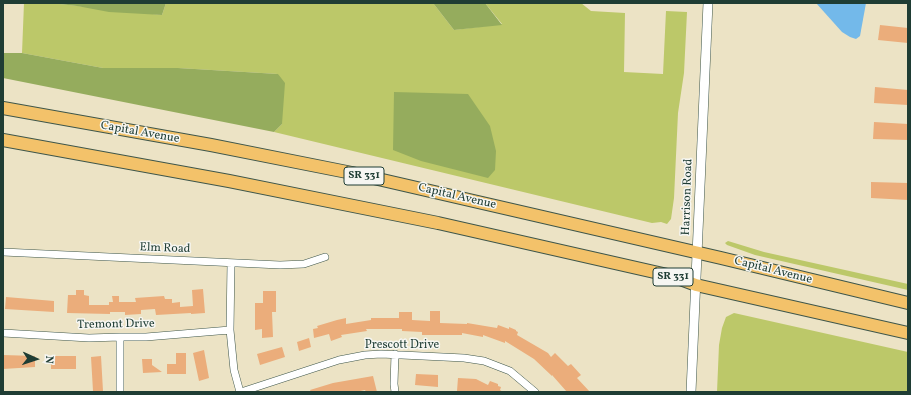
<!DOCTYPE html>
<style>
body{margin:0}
#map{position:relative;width:911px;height:395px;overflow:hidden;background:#ece3c5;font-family:Vollkorn,serif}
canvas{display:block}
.frame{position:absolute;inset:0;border:4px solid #1f3d34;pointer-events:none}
.north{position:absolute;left:16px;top:339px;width:40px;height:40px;-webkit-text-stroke:3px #f6f6f2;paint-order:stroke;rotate:93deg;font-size:11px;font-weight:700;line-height:16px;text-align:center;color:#1f3d34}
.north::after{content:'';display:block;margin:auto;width:14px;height:18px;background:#1f3d34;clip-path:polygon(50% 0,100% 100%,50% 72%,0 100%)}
</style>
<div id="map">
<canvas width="911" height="395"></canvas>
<div class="frame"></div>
<div class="north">N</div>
</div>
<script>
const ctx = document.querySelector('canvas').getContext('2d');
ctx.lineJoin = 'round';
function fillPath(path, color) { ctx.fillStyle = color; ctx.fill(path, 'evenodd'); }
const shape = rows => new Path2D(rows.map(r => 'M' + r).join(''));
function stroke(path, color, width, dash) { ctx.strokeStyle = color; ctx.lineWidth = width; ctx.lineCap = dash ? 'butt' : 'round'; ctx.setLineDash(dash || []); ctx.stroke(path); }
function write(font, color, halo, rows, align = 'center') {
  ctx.font = font + ' Vollkorn,serif'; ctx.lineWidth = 3; ctx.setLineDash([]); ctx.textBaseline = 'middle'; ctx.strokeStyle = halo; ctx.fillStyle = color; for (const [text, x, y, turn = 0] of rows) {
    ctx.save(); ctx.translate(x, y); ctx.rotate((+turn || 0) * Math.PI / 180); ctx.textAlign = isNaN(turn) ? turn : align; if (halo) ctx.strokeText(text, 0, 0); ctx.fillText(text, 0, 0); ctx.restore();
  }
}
fillPath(shape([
 [24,3,50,3,162,15,166,3,433,3,454,30,502,24,485,3,581,3,591,11,625,13,624,72,663,74,666,11,687,12,684,73,678,113,674,198,671,219,667,224,661,222,652,223,274,132,282,124,278,74,178,68,103,68,22,53],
 [728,241,764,252,908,284,908,290,755,255,727,245,725,243],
 [734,313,908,352,908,392,717,392,719,345,722,328,726,317]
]), '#bcc869');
fillPath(shape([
 [50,3,166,3,162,15,109,12,77,6],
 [433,3,485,3,502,25,454,30],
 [3,53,22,53,103,68,178,68,278,74,285,83,282,124,274,132,3,78],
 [394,92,468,94,490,126,496,151,495,170,488,178,421,161,393,150]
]), '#95ac5d');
fillPath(shape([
 [816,3,866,3,860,36,856,39,850,37,842,32]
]), '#73b9ea');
fillPath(shape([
 [880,25,908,28,908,43,878,40],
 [875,87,908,90,908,105,874,103],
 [874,122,908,124,908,140,873,139],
 [871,182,908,183,908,200,871,198],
 [203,289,205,313,191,314,191,313,156,315,155,309,141,310,141,314,125,315,125,312,110,312,110,314,67,313,68,295,76,295,76,290,84,290,84,295,89,296,89,305,109,305,109,302,113,302,112,296,119,296,119,302,136,302,135,298,164,296,165,299,172,299,172,303,180,302,180,307,193,306,192,290],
 [263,291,276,291,276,312,272,312,273,337,262,338,262,329,255,330,255,303,263,303],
 [6,297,54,301,54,312,5,309],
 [430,311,440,311,440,323,467,324,467,323,497,328,498,325,509,329,509,327,516,330,516,331,518,332,517,335,548,353,551,357,555,353,568,366,571,364,581,375,577,378,590,392,567,392,552,375,552,376,534,359,505,341,505,343,483,335,483,337,462,333,462,335,422,335,422,332,402,331,402,329,366,329,367,331,341,335,342,337,331,341,329,334,314,338,313,329,318,328,317,326,337,320,346,318,346,324,371,320,371,318,399,318,399,312,412,312,412,320,430,321],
 [309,338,311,347,299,351,297,342],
 [282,347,285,357,260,365,257,354],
 [204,350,209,378,199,381,193,353],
 [176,353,186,353,186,374,167,374,167,364,176,364],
 [3,355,35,356,35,367,3,369],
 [51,356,76,356,76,369,51,369],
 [101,356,103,391,93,391,91,357],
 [142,359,152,359,152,365,162,372,143,373],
 [416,374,438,375,438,387,415,385],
 [373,376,377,392,366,392,365,390,356,392,311,392,310,390,333,383],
 [458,378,476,379,488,385,490,381,498,384,498,386,501,387,500,390,503,392,457,391]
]), '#ebad7b');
const minor = shape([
 [3,252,280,265,304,264,325,257],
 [231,263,230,330,234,370,240,392],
 [3,333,89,338,120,337,146,337,230,330],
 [120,337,120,392],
 [395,354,394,384,395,392],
 [241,392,339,360,365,355,381,354,464,358,484,361,510,371,535,392]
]);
const tertiary = shape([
 [691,392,708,3]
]);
const trunk = shape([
 [3,108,211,145,352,173,721,258,908,303],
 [3,140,229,181,438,223,672,276,696,285,908,333]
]);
stroke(minor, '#3e564a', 8);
stroke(tertiary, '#3e564a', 10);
stroke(trunk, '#3e564a', 14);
stroke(minor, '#fff', 7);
stroke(tertiary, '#fff', 9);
stroke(trunk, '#f3c26a', 12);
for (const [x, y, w] of [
 [364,176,40],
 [673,277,40]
]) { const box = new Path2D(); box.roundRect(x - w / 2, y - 9, w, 18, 3); ctx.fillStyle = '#f6f6f2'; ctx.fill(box); stroke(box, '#1f3d34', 1); }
write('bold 11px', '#1f3d34', null, [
 ["SR 331",364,176],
 ["SR 331",673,277]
]);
write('12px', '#1f3d34', '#f6f6f2', [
 ["Capital Avenue",140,133,10],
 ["Capital Avenue",457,197,13],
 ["Harrison Road",688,197,-88],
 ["Elm Road",165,249,2],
 ["Capital Avenue",773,271,14],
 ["Tremont Drive",116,325,-1],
 ["Prescott Drive",402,346]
]);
</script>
